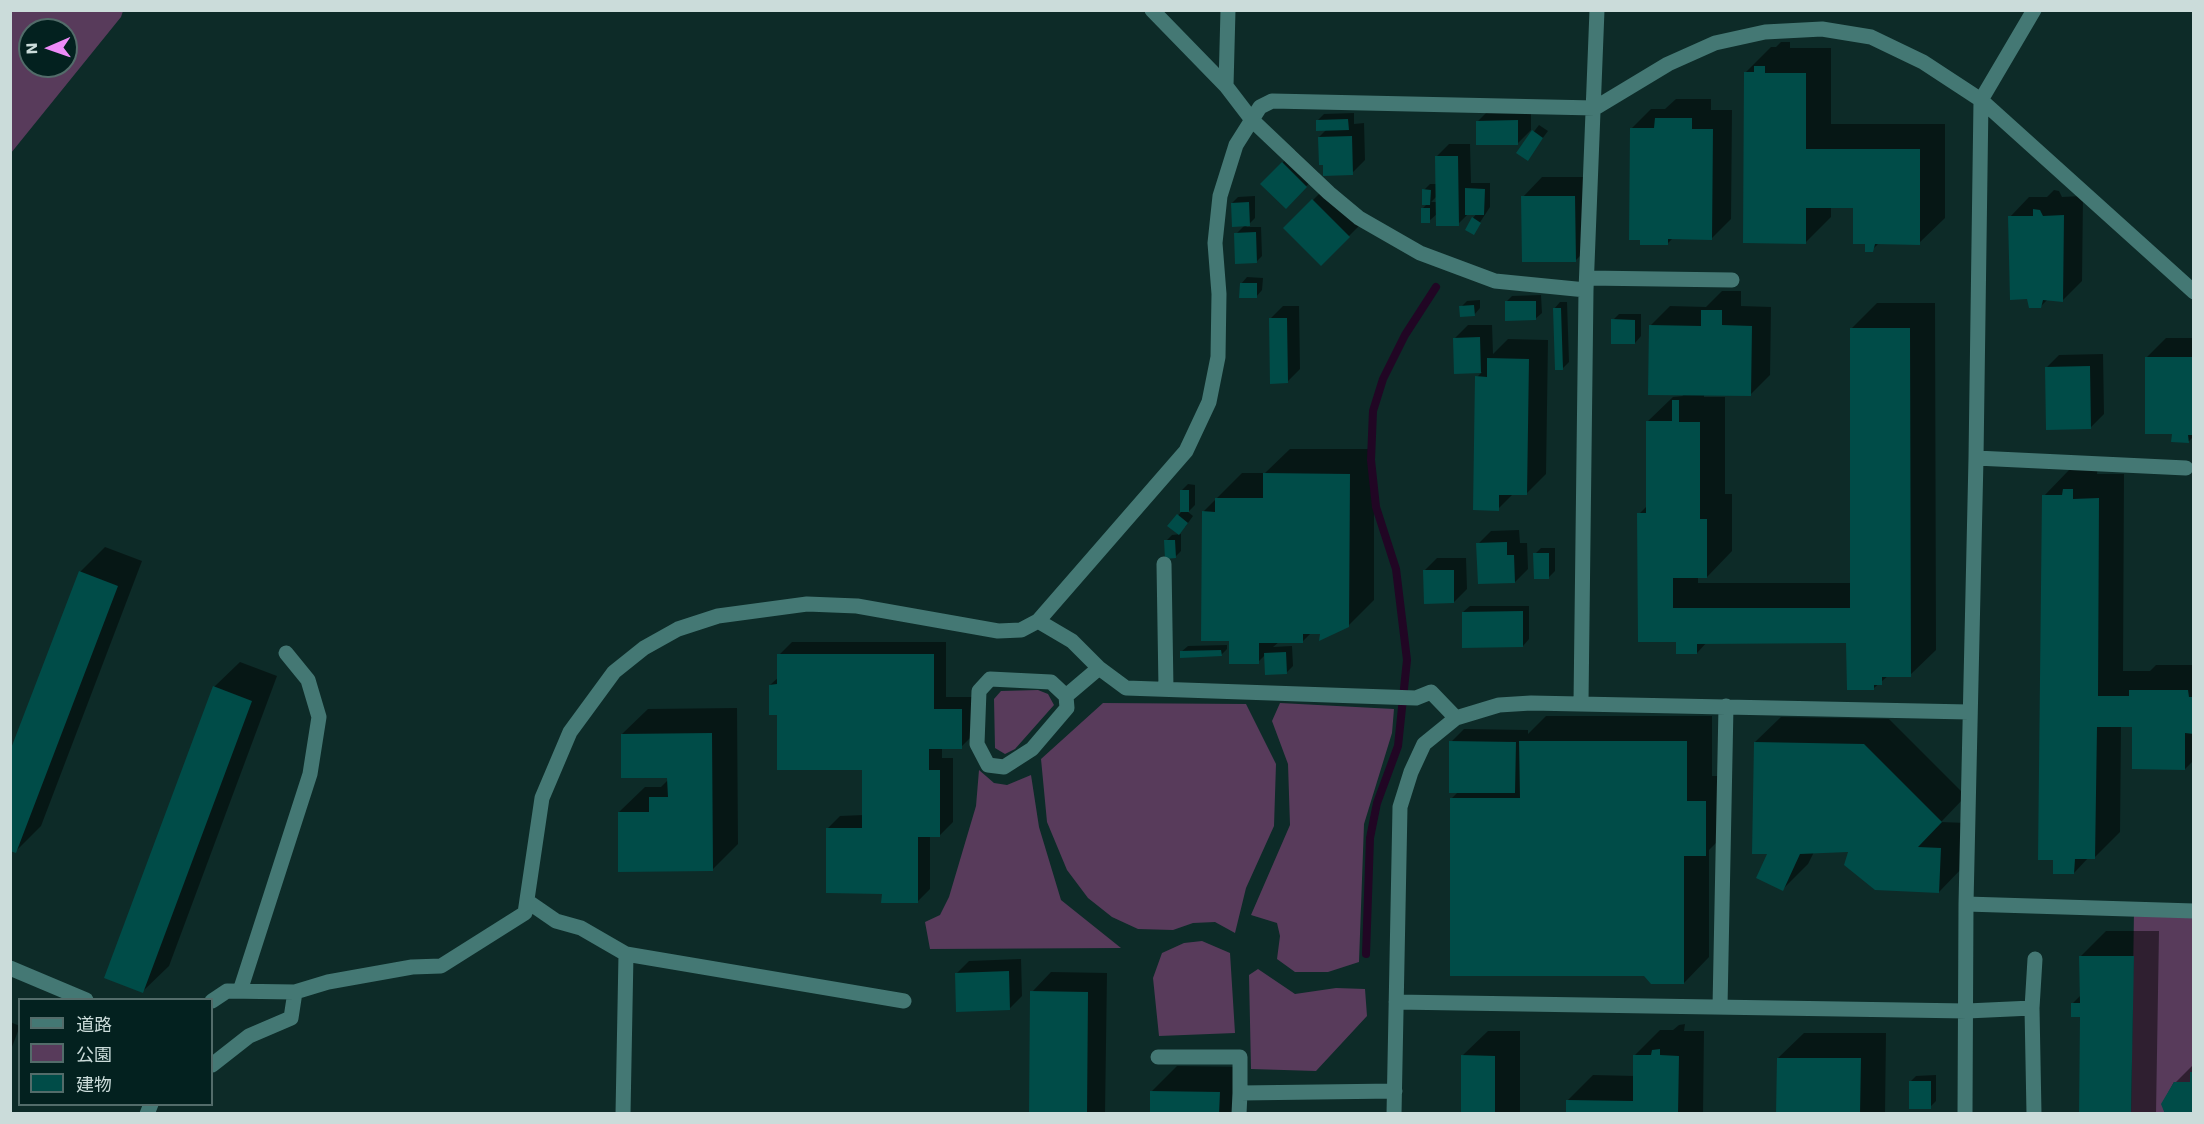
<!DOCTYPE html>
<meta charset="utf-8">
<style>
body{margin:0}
#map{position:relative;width:2204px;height:1124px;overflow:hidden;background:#0d2b28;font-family:"Work Sans","Noto Sans JP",sans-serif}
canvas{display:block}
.frame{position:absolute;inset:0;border:12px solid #cbdcda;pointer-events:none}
.legend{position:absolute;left:18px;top:998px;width:195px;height:108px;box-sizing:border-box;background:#03211f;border:2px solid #536c6a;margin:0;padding:8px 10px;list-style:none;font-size:18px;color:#cbdcda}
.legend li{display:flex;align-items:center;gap:12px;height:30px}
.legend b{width:30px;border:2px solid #536c6a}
.north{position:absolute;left:18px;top:18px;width:60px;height:60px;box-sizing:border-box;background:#03211f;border:2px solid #536c6a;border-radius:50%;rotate:268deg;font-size:16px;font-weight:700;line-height:24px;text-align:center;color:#cbdcda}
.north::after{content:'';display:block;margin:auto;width:21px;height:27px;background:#ee8cf8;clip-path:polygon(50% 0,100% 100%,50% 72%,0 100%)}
</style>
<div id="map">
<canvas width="2204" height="1124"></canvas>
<div class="frame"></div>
<ul class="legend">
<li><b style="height:8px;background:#447874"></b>道路</li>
<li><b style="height:16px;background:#583b5b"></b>公園</li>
<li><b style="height:16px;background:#004c48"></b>建物</li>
</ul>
<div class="north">N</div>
</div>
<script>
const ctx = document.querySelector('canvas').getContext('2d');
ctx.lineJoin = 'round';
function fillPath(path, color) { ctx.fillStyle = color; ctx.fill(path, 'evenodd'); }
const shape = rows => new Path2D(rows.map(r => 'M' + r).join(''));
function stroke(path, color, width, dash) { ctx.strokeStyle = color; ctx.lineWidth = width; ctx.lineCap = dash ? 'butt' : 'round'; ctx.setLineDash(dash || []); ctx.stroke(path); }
fillPath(shape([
 [11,10,123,11,121,17,11,153],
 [30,30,66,30,66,66,30,66],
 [1038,690,1048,694,1054,705,1015,749,1005,754,995,748,994,699,1001,691],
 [1103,703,1246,704,1276,764,1274,826,1246,888,1235,933,1215,922,1193,923,1173,930,1138,929,1112,917,1088,898,1067,870,1047,822,1041,759],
 [1280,703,1394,709,1392,733,1364,824,1359,962,1328,972,1295,972,1277,959,1280,936,1277,923,1251,915,1290,825,1288,764,1272,721],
 [979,770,994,783,1007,785,1031,775,1039,827,1061,900,1121,948,930,949,925,922,940,915,949,897,976,806],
 [2134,910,2193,911,2193,1072,2190,1082,2174,1082,2162,1104,2165,1113,2131,1114],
 [1202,941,1230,953,1235,1033,1159,1036,1153,978,1162,953,1184,943],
 [1258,969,1295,994,1336,988,1365,989,1367,1016,1316,1071,1251,1069,1249,975]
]), '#583b5b');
fillPath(shape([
 [1781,42,1790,42,1790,48,1831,48,1831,124,1945,124,1945,218,1919,243,1879,243,1872,250,1867,243,1854,207,1831,206,1831,217,1806,242,1745,73,1771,47,1776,47],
 [1676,99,1711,99,1711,110,1732,110,1731,219,1712,238,1673,238,1667,244,1632,128,1651,109,1665,109],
 [1491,108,1531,108,1531,130,1518,143,1478,121],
 [1354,113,1354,124,1364,123,1365,160,1352,173,1319,137,1327,129,1318,120,1324,114],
 [1539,125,1548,131,1527,159,1518,152],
 [1449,144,1470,144,1471,183,1490,183,1490,207,1473,233,1473,218,1477,213,1469,213,1458,224,1437,214,1429,221,1423,208,1428,203,1424,190,1430,184,1437,184,1436,157],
 [1437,196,1437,202,1431,202],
 [1295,150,1319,173,1286,207,1262,184],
 [1542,177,1594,177,1595,241,1575,261,1523,197],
 [1326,187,1362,223,1321,264,1285,228],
 [2054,190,2059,191,2062,197,2083,196,2082,281,2063,300,2048,299,2041,306,2010,217,2029,197,2047,197],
 [1255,196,1255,218,1246,227,1261,227,1262,256,1256,262,1236,234,1245,225,1232,203,1238,197],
 [1247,277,1263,278,1262,290,1256,297,1241,284],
 [1722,291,1741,291,1741,306,1771,307,1770,375,1750,395,1704,394,1704,397,1725,397,1725,494,1732,494,1732,551,1707,577,1698,577,1698,583,1852,583,1851,329,1877,303,1935,303,1936,650,1910,675,1889,675,1874,688,1848,642,1707,642,1697,653,1677,640,1639,514,1648,505,1647,422,1673,397,1683,396,1650,326,1670,306,1706,307],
 [1541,295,1542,313,1535,319,1506,302,1512,296],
 [1480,300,1480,308,1474,315,1461,307,1467,301],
 [1560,302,1567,302,1569,362,1563,368,1554,309],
 [1283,306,1299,306,1300,369,1287,382,1270,319],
 [1619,314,1641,314,1641,336,1635,343,1613,320],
 [1468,325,1492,325,1493,354,1508,339,1548,340,1546,474,1526,494,1514,493,1498,509,1477,377,1482,372,1456,372,1455,338],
 [2166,338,2194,338,2194,436,2189,441,2173,441,2173,432,2146,358],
 [2103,354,2104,414,2091,427,2046,368,2059,355],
 [1290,449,1374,449,1374,600,1348,626,1312,632,1302,642,1279,642,1273,647,1292,646,1293,666,1286,673,1265,655,1258,662,1230,639,1203,512,1242,473,1265,473],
 [2098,464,2097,474,2124,474,2123,671,2150,671,2156,665,2194,665,2194,760,2185,769,2134,726,2121,726,2120,832,2095,857,2089,857,2074,873,2044,496,2069,470,2083,470],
 [1188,484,1195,485,1195,505,1188,512,1193,516,1185,527,1169,526,1182,511,1181,491],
 [1519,530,1520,543,1527,543,1528,569,1515,582,1478,544,1491,531],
 [1181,534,1181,551,1175,557,1166,541,1172,535],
 [105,547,142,561,41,826,16,851,80,572],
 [1541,548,1555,548,1555,571,1549,577,1535,554],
 [1437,558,1466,558,1467,589,1454,602,1424,571],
 [1470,606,1529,606,1529,639,1523,646,1463,612],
 [792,642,946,642,946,697,974,697,974,734,961,747,942,747,942,758,953,758,953,822,940,835,930,835,930,889,917,902,883,892,827,829,840,816,864,815,864,768,779,714,770,685,779,677,779,655],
 [1227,645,1227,649,1221,655,1181,652,1188,646],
 [240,662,277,676,169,966,143,991,214,687],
 [737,708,738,844,712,870,619,812,645,787,661,787,669,779,622,734,648,709],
 [1546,716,1712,716,1712,776,1730,776,1730,829,1709,850,1709,957,1684,983,1452,798,1459,791,1451,742,1464,729,1528,730,1528,734],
 [1781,717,1889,719,1966,796,1941,822,1966,823,1964,866,1939,892,1850,851,1814,852,1808,864,1783,889,1769,852,1755,742],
 [2106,931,2159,931,2156,1114,2081,1114,2081,1015,2073,1003,2081,995,2081,956],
 [1021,959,1022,996,1009,1009,956,974,969,961],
 [1051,972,1107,973,1105,1114,1030,1114,1032,992],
 [10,1022,20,1026,10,1052],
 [1685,1024,1684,1031,1704,1031,1703,1114,1567,1114,1567,1101,1593,1075,1635,1076,1635,1055,1660,1030,1673,1030,1679,1025],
 [1488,1031,1520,1031,1520,1114,1462,1114,1462,1056],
 [1804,1033,1886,1033,1885,1114,1778,1114,1778,1058],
 [2194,1064,2194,1114,2175,1083],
 [1177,1066,1245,1067,1243,1114,1151,1114,1152,1091],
 [1936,1075,1936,1101,1930,1107,1910,1082,1916,1076]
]), '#0007');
stroke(shape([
 [1366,954,1370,838,1377,803,1398,746,1407,660,1396,569,1376,507,1371,460,1373,411,1383,379,1405,335,1436,287]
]), '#210624', 8);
fillPath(shape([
 [1754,66,1765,66,1765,73,1806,73,1806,149,1920,149,1920,245,1875,244,1873,252,1865,252,1865,244,1853,244,1853,208,1806,208,1806,244,1743,243,1744,72,1754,72],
 [1655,118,1692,118,1692,129,1713,129,1712,240,1668,239,1668,245,1640,245,1640,240,1629,240,1630,128,1654,128],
 [1348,119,1349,130,1316,131,1316,120],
 [1518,120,1518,145,1476,145,1476,121],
 [1532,130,1543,138,1528,161,1516,153],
 [1352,136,1353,175,1323,176,1323,165,1319,165,1318,137],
 [1435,156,1458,156,1459,226,1436,226],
 [1282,162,1307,187,1286,209,1260,184],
 [1465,188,1485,189,1484,215,1465,215],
 [1422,189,1431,190,1430,205,1422,205],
 [1521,196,1575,196,1576,262,1522,262],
 [1312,199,1350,237,1321,266,1283,228],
 [1249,202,1250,226,1232,227,1231,203],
 [1421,208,1430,208,1430,223,1421,223],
 [2033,209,2040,210,2043,216,2064,215,2063,302,2043,300,2041,308,2029,308,2027,299,2010,300,2008,216,2033,216],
 [1472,217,1481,223,1474,235,1465,230],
 [1256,232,1257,263,1235,264,1234,233],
 [1240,283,1257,283,1257,298,1239,298],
 [1505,301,1536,301,1536,320,1505,321],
 [1474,305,1475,316,1460,317,1459,306],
 [1553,308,1561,308,1563,370,1555,370],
 [1701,310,1722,310,1722,325,1752,326,1751,396,1648,395,1649,325,1701,326],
 [1269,318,1287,318,1288,383,1270,384],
 [1611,319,1635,320,1635,344,1611,344],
 [1850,328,1910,328,1911,677,1882,677,1882,685,1874,685,1874,690,1847,690,1846,643,1697,644,1697,654,1676,654,1676,642,1638,642,1637,513,1646,513,1646,421,1672,421,1672,400,1679,400,1679,422,1700,422,1700,519,1707,519,1707,578,1673,578,1673,608,1850,608],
 [1480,337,1481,373,1454,374,1453,338],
 [2145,357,2193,357,2194,435,2188,435,2189,443,2171,442,2172,434,2145,434],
 [1487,358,1529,359,1527,495,1499,495,1499,511,1473,510,1475,376,1487,377],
 [2090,366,2091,429,2046,430,2045,367],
 [1263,473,1350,474,1349,627,1319,641,1320,634,1303,634,1303,643,1259,643,1259,664,1229,664,1229,641,1201,641,1202,511,1215,512,1215,498,1263,498],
 [2063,489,2073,489,2073,499,2099,498,2098,696,2129,696,2129,690,2188,690,2189,697,2194,697,2194,734,2185,733,2185,770,2132,769,2132,727,2097,727,2095,859,2075,859,2074,874,2053,874,2053,860,2038,860,2042,495,2062,495],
 [1180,490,1189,490,1189,512,1180,512],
 [1177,514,1188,523,1179,535,1167,526],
 [1164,540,1175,540,1176,558,1165,559],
 [1507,542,1507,555,1514,555,1515,583,1478,584,1476,543],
 [1533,553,1549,553,1549,579,1534,579],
 [1423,570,1454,570,1454,603,1424,604],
 [79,571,118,586,16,853,10,851,10,751],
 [1523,611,1523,647,1462,648,1462,612],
 [1221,650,1222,656,1180,658,1180,651],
 [1286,652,1287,674,1265,675,1264,653],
 [777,654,934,654,934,709,962,709,962,749,929,749,929,770,940,770,940,837,918,837,918,903,881,903,882,894,826,893,826,828,862,828,862,770,777,770,777,715,769,715,769,685,777,684],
 [213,686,252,701,143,993,104,978],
 [712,733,713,871,618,872,618,812,649,812,649,797,668,797,667,778,621,778,621,734],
 [1449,741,1516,742,1515,793,1449,793],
 [1519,741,1687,741,1687,801,1706,801,1706,856,1684,856,1684,984,1651,984,1644,976,1450,976,1450,798,1520,798],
 [1754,742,1864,744,1942,822,1918,847,1941,848,1939,893,1875,890,1844,865,1848,852,1800,854,1783,891,1756,878,1767,854,1752,854],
 [2079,956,2134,956,2131,1114,2079,1114,2080,1017,2071,1017,2071,1003,2080,1003],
 [1009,971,1010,1010,956,1012,955,973],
 [1030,991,1088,992,1087,1114,1029,1114],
 [1660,1049,1660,1055,1679,1056,1678,1114,1566,1114,1566,1100,1633,1101,1633,1055,1651,1055,1652,1050],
 [1461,1055,1495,1056,1495,1114,1461,1114],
 [1777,1058,1861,1058,1860,1114,1776,1114],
 [2190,1072,2194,1072,2194,1114,2165,1114,2161,1104,2174,1082,2190,1082],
 [1909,1081,1931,1081,1931,1109,1909,1109],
 [1150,1091,1220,1092,1219,1114,1150,1114]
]), '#004c48');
stroke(shape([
 [1152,10,1226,86,1252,120,1329,193,1359,218,1420,253,1495,281,1586,290],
 [1226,86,1228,10],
 [1587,278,1732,280],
 [1976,458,2186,468],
 [1164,564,1166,689],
 [1038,621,1072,641,1099,668,1126,688,1416,698,1431,692,1456,718],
 [1066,696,1051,682,990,679,979,691,977,744,988,765,1004,767,1032,749,1067,708,1066,696,1099,668],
 [1581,703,1586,290,1597,10],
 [527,901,556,921,581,928,626,954],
 [1966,904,2194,911],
 [10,968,86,1000],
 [240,991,310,774,319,717,308,680,286,653],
 [212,1001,227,991,295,992,328,982,412,967,441,966,525,913,542,798,570,732,614,672,644,648,678,629,718,616,807,604,857,606,998,631,1021,630,1038,621,1186,451,1209,402,1218,357,1219,294,1215,243,1220,196,1236,145,1260,107,1272,101,1595,108,1668,64,1715,43,1765,32,1822,29,1871,37,1923,62,1981,100,2194,292],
 [1396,1002,1967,1011,2032,1008,2034,1114],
 [1720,1007,1726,706],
 [2032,1008,2035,959],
 [1158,1057,1240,1057,1240,1093],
 [212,1065,249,1036,291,1018,295,992],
 [147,1114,151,1104],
 [623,1114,626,954,904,1001],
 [1239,1114,1240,1093,1395,1091],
 [1394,1114,1400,807,1411,772,1424,744,1456,718,1499,705,1531,703,1969,712],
 [1965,1114,1966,904,1976,458,1981,100,2034,10]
]), '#447874', 15);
</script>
